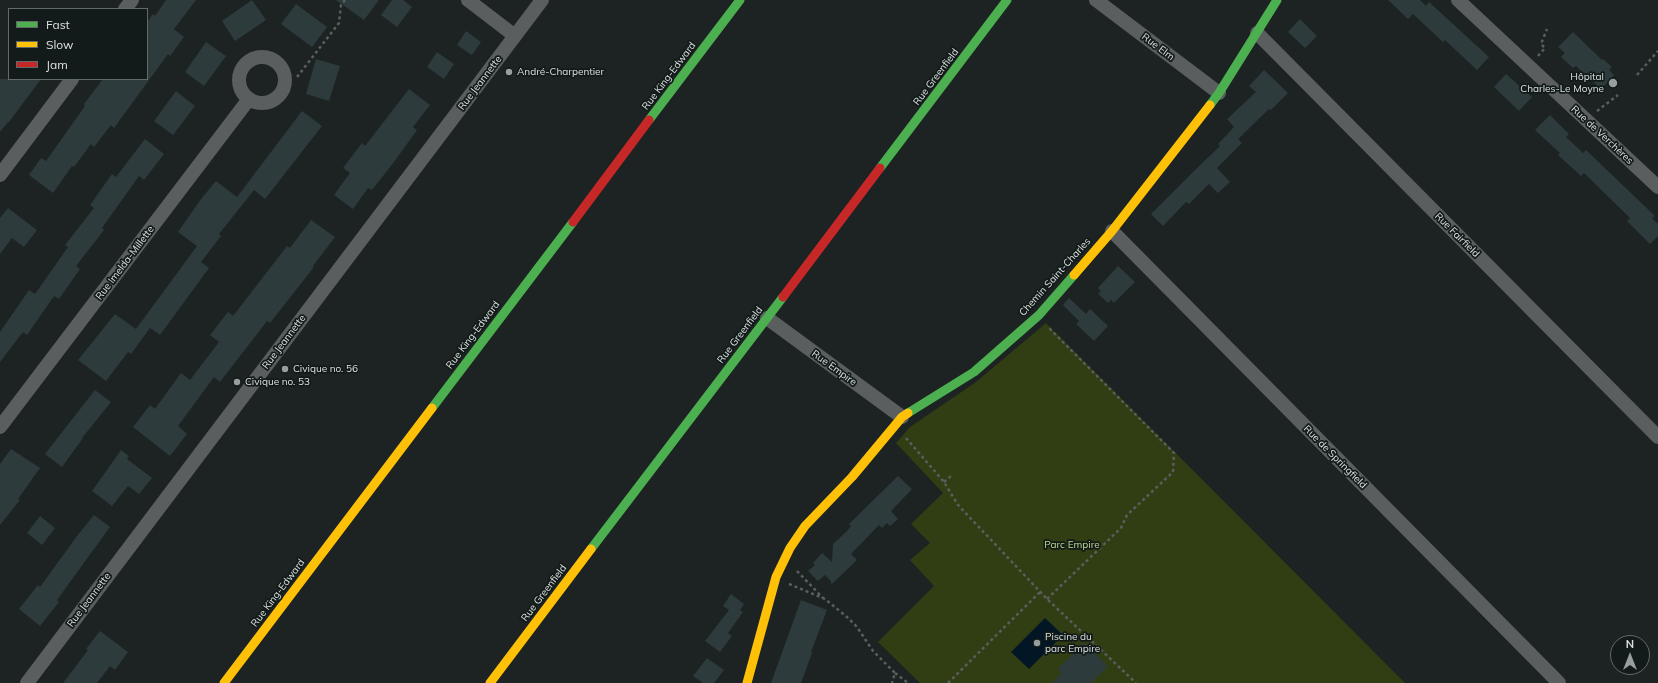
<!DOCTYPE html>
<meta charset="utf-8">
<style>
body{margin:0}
#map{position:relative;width:1658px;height:683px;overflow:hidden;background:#1d2322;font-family:Mulish,sans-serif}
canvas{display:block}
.legend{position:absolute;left:8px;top:8px;width:140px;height:72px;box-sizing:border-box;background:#121b19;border:1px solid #626a69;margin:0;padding:5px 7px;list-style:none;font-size:12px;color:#dbe1e0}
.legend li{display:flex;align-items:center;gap:8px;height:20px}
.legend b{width:20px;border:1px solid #626a69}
.north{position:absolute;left:1610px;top:635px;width:40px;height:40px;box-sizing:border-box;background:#121b19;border:1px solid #626a69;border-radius:50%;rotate:0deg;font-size:11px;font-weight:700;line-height:16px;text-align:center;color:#dbe1e0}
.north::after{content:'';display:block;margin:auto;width:14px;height:18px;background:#989e9e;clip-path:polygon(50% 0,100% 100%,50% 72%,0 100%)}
</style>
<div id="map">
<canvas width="1658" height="683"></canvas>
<ul class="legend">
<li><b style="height:5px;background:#4caf50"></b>Fast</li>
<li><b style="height:5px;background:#ffc107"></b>Slow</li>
<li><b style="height:5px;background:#c62828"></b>Jam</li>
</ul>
<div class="north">N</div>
</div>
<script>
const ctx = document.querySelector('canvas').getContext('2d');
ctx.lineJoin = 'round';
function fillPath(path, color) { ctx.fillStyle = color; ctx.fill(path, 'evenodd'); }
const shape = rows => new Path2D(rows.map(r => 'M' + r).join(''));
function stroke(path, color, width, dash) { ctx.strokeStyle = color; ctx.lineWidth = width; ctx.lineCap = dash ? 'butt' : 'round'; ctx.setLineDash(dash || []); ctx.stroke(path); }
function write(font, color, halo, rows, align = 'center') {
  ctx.font = font + ' Mulish,sans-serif'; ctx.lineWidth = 3.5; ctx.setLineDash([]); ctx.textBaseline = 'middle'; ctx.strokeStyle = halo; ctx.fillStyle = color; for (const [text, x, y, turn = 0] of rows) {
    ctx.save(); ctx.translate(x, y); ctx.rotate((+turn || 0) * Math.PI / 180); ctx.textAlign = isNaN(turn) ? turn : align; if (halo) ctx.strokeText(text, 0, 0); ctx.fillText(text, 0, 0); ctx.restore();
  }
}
fillPath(shape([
 [1046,323,1405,683,920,683,878,642,934,586,910,560,930,543,911,524,943,493,896,443,910,427,976,382]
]), '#313d12');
fillPath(shape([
 [1045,618,1063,635,1029,669,1011,652]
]), '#031625');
fillPath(shape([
 [166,0,196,0,174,29,184,37,170,56,168,54,114,128,111,125,94,147,91,144,74,167,72,166,53,193,29,175,41,158,46,161,85,106,84,104,103,79,147,79,147,22,153,14,155,16],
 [252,0,266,20,235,41,222,21],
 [336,0,379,0,364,20],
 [392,0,403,0,412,7,397,27,381,15],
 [1388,0,1420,0,1426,6,1429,2,1489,57,1477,70,1445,40,1443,42,1413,14,1408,19],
 [296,4,327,27,312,47,281,24],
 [1300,19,1317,36,1305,48,1288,32],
 [466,31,481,42,472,55,457,45],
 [1573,32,1602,60,1603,59,1612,67,1609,70,1614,75,1601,89,1576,66,1573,68,1561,57,1565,53,1558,47],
 [206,42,226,56,204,86,185,72],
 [437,52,454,64,444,79,427,67],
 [316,59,340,66,329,101,306,94],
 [1264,70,1288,93,1271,110,1269,109,1238,139,1242,143,1217,168,1230,182,1218,193,1209,184,1189,204,1186,202,1163,226,1151,214,1196,169,1220,146,1218,144,1234,127,1227,119,1256,92,1249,86],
 [1506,74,1532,97,1519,111,1494,87],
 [0,79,41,79,9,122,8,122,0,132],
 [409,89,430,105,413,127,417,130,394,162,372,190,368,188,353,209,334,195,350,173,343,168,362,143,365,146],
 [176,91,195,106,173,135,154,121],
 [302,111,322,126,265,199,254,190,219,234,221,236,201,262,209,268,160,335,150,328,131,354,128,352,106,381,78,360,115,314,136,329,197,246,178,232,201,199,216,181,237,197],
 [1550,115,1569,134,1566,137,1583,153,1586,150,1655,216,1652,218,1658,224,1658,236,1650,244,1627,221,1630,218,1584,173,1581,176,1558,155,1560,153,1535,130],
 [145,139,164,154,144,180,139,176,102,228,104,230,76,266,80,269,59,299,54,296,27,335,23,332,0,362,0,332,29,290,35,294,68,247,65,245,94,208,90,205,112,174,116,177],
 [8,208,37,230,24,247,12,238,0,254,0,218],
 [311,220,335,237,313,266,314,267,270,323,267,321,220,382,214,377,178,426,187,434,170,456,133,427,150,405,155,409,181,373,190,380,219,342,210,335,228,312,233,316,287,246,290,248],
 [1118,266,1135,282,1114,303,1111,300,1108,303,1098,294,1101,291,1098,288],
 [1069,298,1086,314,1090,309,1108,326,1094,341,1076,324,1079,321,1063,305],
 [95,390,111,402,82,438,83,438,62,467,45,454],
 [11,449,40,468,18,499,20,500,0,525,0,464],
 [121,450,129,456,127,459,152,478,139,494,128,486,112,506,92,491],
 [898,476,912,489,891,511,898,519,890,526,887,523,882,528,879,525,851,554,857,560,833,583,831,584,831,581,825,575,818,581,808,571,815,565,813,563,822,553,832,562,833,544,847,531,851,526,849,524],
 [94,515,110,527,57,600,59,602,40,626,19,609,38,585,40,587,77,536],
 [40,516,55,528,42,545,27,533],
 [731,594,744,604,740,610,743,612,728,633,732,636,720,652,705,641,729,610,723,606],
 [801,600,827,610,811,652,812,653,801,683,771,683],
 [100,631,128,652,115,670,110,666,97,683,63,683,88,650,86,649],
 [1084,643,1108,666,1091,683,1052,683,1062,673,1058,669],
 [707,658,724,670,714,683,703,683,693,676]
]), '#2d3b3d');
stroke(shape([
 [1538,56,1545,48,1541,44,1547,29],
 [1637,75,1658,51],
 [297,77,339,23,341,5,345,0],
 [1597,111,1618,95],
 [906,438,944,482,958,505,1047,599,1136,683],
 [944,482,951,476],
 [797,571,823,598],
 [789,584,825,599,847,617,857,627,873,651,895,673,892,683],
 [1047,599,1121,528,1127,515,1173,472,1174,453,1048,327],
 [895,673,908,683],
 [948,683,1041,591]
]), '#5a5e5e', 2.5, [3, 3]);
stroke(shape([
 [468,0,515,36],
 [1096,0,1219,93],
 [1458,0,1658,187],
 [125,9,132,0],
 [1257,33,1658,437],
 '239 80a23 23 0 1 1 46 0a23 23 0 1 1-46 0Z',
 [0,175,72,79],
 [1112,231,1559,683],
 [767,318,902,417],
 [0,427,249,99],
 [27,683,542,0]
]), '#5a5e5e', 14);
stroke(shape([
 [1210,105,1219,93,1277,0],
 [649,120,740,0],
 [880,168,1007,0],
 [432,408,573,222],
 [908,413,974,372,1039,315,1074,275],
 [591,549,783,297]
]), '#4caf50', 9);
stroke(shape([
 [1074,275,1112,231,1210,105],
 [224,683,432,408],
 [490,683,591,549],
 [747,683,776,577,790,548,805,526,852,477,902,417,908,413]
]), '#ffc107', 9);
stroke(shape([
 [573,222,649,120],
 [783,297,880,168]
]), '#c62828', 9);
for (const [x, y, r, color] of [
 [509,72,4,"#989e9e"],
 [1613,83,5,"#989e9e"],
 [285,369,4,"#989e9e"],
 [237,382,4,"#989e9e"],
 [1037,643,4,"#989e9e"]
]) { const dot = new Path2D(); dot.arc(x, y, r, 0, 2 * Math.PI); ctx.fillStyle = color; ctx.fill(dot); stroke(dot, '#121b19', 1.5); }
write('10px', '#dbe1e0', '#121b19', [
 ["Rue Elm",1158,47,37],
 ["Rue King-Edward",669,76,-53],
 ["Rue Greenfield",936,77,-53],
 ["Rue Jeannette",480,83,-53],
 ["Rue de Verchères",1602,135,43],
 ["Rue Fairfield",1457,235,45],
 ["Rue Imelda-Millette",125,263,-53],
 ["Chemin Saint-Charles",1055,277,-48],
 ["Rue King-Edward",473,335,-53],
 ["Rue Greenfield",740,335,-53],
 ["Rue Jeannette",284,342,-53],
 ["Rue Empire",834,368,36],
 ["Rue de Springfield",1335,457,45],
 ["Rue King-Edward",278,593,-53],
 ["Rue Greenfield",544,593,-53],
 ["Rue Jeannette",89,600,-53]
]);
write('10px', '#dbe1e0', '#121b19', [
 ["André-Charpentier",517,72],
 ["Hôpital",1604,77,"right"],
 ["Charles-Le Moyne",1604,89,"right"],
 ["Civique no. 56",293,369],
 ["Civique no. 53",245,382],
 ["Piscine du",1045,637],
 ["parc Empire",1045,649]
], 'left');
write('10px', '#c1db8b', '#121b19', [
 ["Parc Empire",1072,545]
]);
</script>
